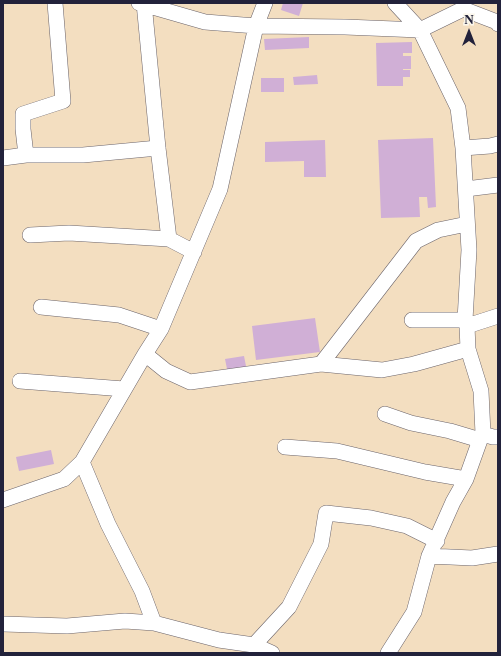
<!DOCTYPE html>
<style>
body{margin:0}
#map{position:relative;width:501px;height:656px;overflow:hidden;background:#f3dec0;font-family:"Libre Caslon Text",serif}
canvas{display:block}
.frame{position:absolute;inset:0;border:4px solid #22223b;pointer-events:none}
.north{position:absolute;left:449px;top:12px;width:40px;height:40px;-webkit-text-stroke:3px #fbf7ec;paint-order:stroke;rotate:0deg;font-size:11px;font-weight:700;line-height:16px;text-align:center;color:#22223b}
.north::after{content:'';display:block;margin:auto;width:14px;height:18px;background:#22223b;clip-path:polygon(50% 0,100% 100%,50% 72%,0 100%)}
</style>
<div id="map">
<canvas width="501" height="656"></canvas>
<div class="frame"></div>
<div class="north">N</div>
</div>
<script>
const ctx = document.querySelector('canvas').getContext('2d');
ctx.lineJoin = 'round';
function fillPath(path, color) { ctx.fillStyle = color; ctx.fill(path, 'evenodd'); }
const shape = rows => new Path2D(rows.map(r => 'M' + r).join(''));
function stroke(path, color, width, dash) { ctx.strokeStyle = color; ctx.lineWidth = width; ctx.lineCap = dash ? 'butt' : 'round'; ctx.setLineDash(dash || []); ctx.stroke(path); }
fillPath(shape([
 [283,3,303,3,299,16,281,10],
 [309,37,309,48,265,50,264,39],
 [412,42,412,53,403,53,403,56,411,56,411,69,403,69,403,70,410,70,410,77,403,77,403,86,377,86,376,43],
 [317,75,318,84,294,85,293,77],
 [261,78,284,78,284,92,261,92],
 [433,138,436,207,428,208,427,197,419,197,420,217,381,218,378,140],
 [325,140,326,177,304,177,304,161,265,162,265,142],
 [315,318,320,352,256,360,252,326],
 [244,356,247,371,228,374,225,359],
 [51,450,54,464,19,471,16,457]
]), '#d0afd6');
const street = shape([
 [139,3,205,22,256,26,345,27,420,30,395,3],
 [144,3,158,148,169,239],
 [463,148,490,146,498,144],
 [26,155,23,129,23,114,63,101,55,3],
 [3,158,26,155,83,155,158,148],
 [466,189,498,185],
 [30,235,69,233,169,239,194,252],
 [41,307,119,315,161,329],
 [412,320,465,320],
 [467,326,498,316],
 [145,354,166,371,190,382,321,364,416,241,438,230,467,224],
 [321,364,382,370,414,364,468,349],
 [20,381,124,389],
 [385,414,411,423,450,431,480,440],
 [483,434,493,437,498,437],
 [285,447,337,451,425,472,466,479],
 [82,462,108,524,142,591,154,623],
 [3,500,64,479,82,462,145,354,161,329,220,189,256,26,265,3],
 [429,556,472,558,498,554],
 [3,624,67,626,125,621,154,623,219,640,254,645,272,653],
 [254,645,289,607,321,544,326,513,371,518,407,526,437,541],
 [388,653,414,612,429,556,453,502,466,479,480,440,483,434,481,391,468,349,467,326,465,320,469,250,463,148,458,108,420,30,463,9,497,22,498,24]
]);
stroke(street, '#6b646a', 16);
stroke(street, '#fff', 15);
</script>
